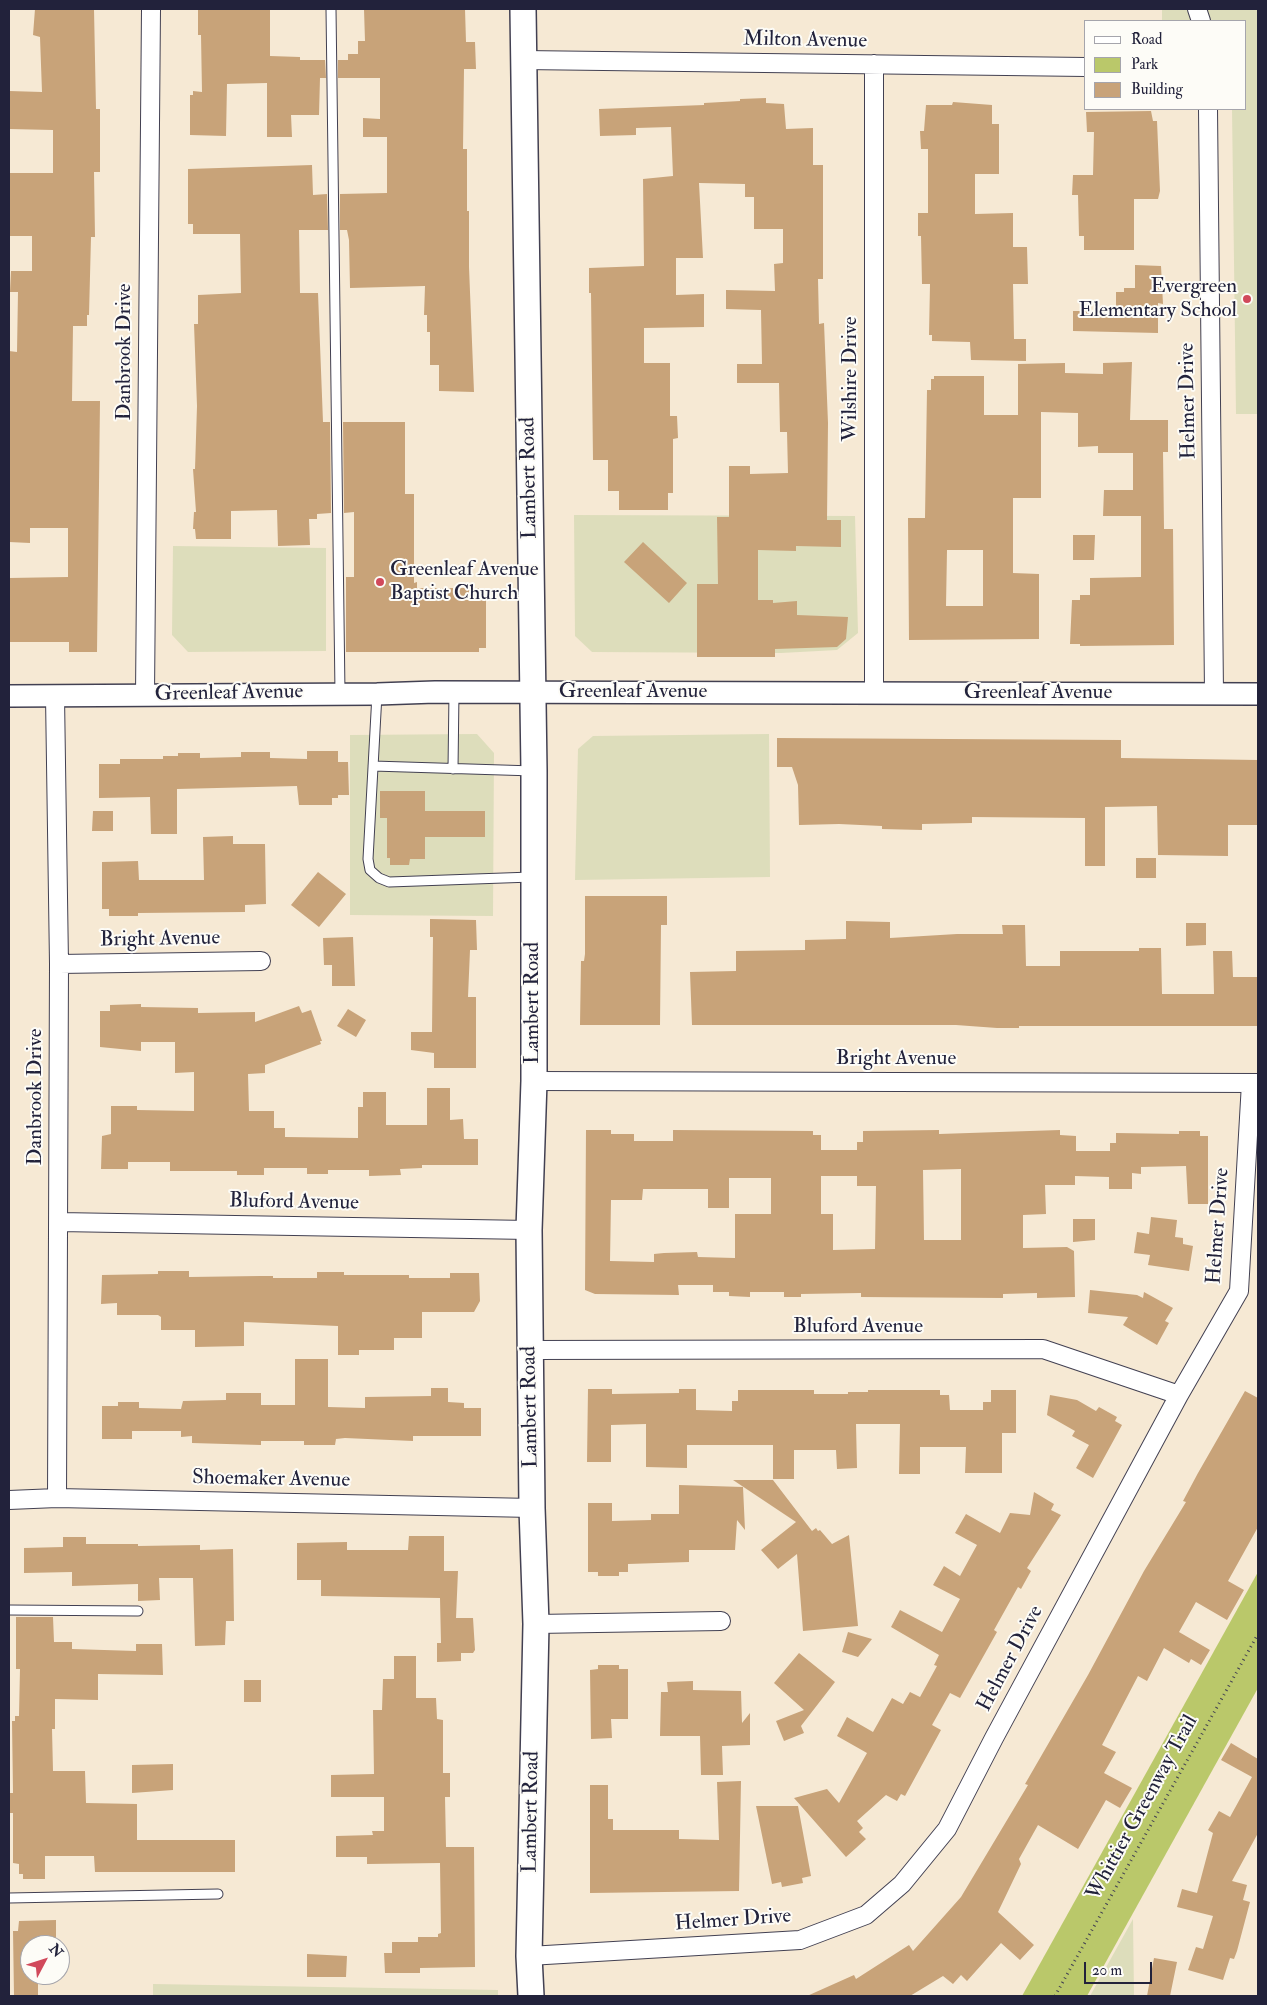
<!DOCTYPE html>
<style>
body{margin:0}
#map{position:relative;width:1267px;height:2005px;overflow:hidden;background:#f6e9d4;font-family:"IM FELL Double Pica",serif}
canvas{display:block}
.frame{position:absolute;inset:0;border:10px solid #22223b;pointer-events:none}
.legend{position:absolute;left:1084px;top:20px;width:162px;height:90px;box-sizing:border-box;background:#fdfcf7;border:1px solid #a5a5ac;margin:0;padding:6px 9px;list-style:none;font-size:15px;color:#22223b}
.legend li{display:flex;align-items:center;gap:10px;height:25px}
.legend b{width:25px;border:1px solid #a5a5ac}
.north{position:absolute;left:20px;top:1935px;width:50px;height:50px;box-sizing:border-box;background:#fdfcf7;border:1px solid #a5a5ac;border-radius:50%;rotate:50deg;font-size:14px;font-weight:700;line-height:20px;text-align:center;color:#22223b}
.north::after{content:'';display:block;margin:auto;width:18px;height:22px;background:#d1495b;clip-path:polygon(50% 0,100% 100%,50% 72%,0 100%)}
.scale{position:absolute;left:1084px;top:1962px;width:68px;height:22px;box-sizing:border-box;border:2px solid #22223b;border-top:0;padding-left:6px;font-size:15px;line-height:18px;white-space:nowrap;color:#22223b;-webkit-text-stroke:4px #fdfcf7;paint-order:stroke}
</style>
<div id="map">
<canvas width="1267" height="2005"></canvas>
<div class="frame"></div>
<ul class="legend">
<li><b style="height:6px;background:#fff"></b>Road</li>
<li><b style="height:14px;background:#bac86a"></b>Park</li>
<li><b style="height:14px;background:#c8a379"></b>Building</li>
</ul>
<div class="north">N</div>
<div class="scale">20 m</div>
</div>
<script>
const ctx = document.querySelector('canvas').getContext('2d');
ctx.lineJoin = 'round';
function fillPath(path, color) { ctx.fillStyle = color; ctx.fill(path, 'evenodd'); }
const shape = rows => new Path2D(rows.map(r => 'M' + r).join(''));
function stroke(path, color, width, dash) { ctx.strokeStyle = color; ctx.lineWidth = width; ctx.lineCap = dash ? 'butt' : 'round'; ctx.setLineDash(dash || []); ctx.stroke(path); }
function write(font, color, halo, rows, align = 'center') {
  ctx.font = font + ' "IM FELL Double Pica",serif'; ctx.lineWidth = 4; ctx.setLineDash([]); ctx.textBaseline = 'middle'; ctx.strokeStyle = halo; ctx.fillStyle = color; for (const [text, x, y, turn = 0] of rows) {
    ctx.save(); ctx.translate(x, y); ctx.rotate((+turn || 0) * Math.PI / 180); ctx.textAlign = isNaN(turn) ? turn : align; if (halo) ctx.strokeText(text, 0, 0); ctx.fillText(text, 0, 0); ctx.restore();
  }
}
fillPath(shape([
 [1162,9,1258,9,1258,414,1236,414,1232,109,1246,109,1246,21,1162,21],
 [574,515,855,516,858,633,837,650,781,653,592,652,575,636],
 [173,546,326,548,326,651,188,652,172,635],
 [477,734,494,753,493,916,350,915,350,735],
 [769,734,770,877,575,880,578,749,593,736],
 [1133,1919,1134,1996,1090,1996],
 [153,1984,498,1990,498,1996,153,1996]
]), '#ddb');
fillPath(shape([
 [1258,1572,1258,1688,1087,1996,1022,1996]
]), '#bac86a');
fillPath(shape([
 [35,9,94,9,96,109,100,109,100,172,94,172,95,237,91,237,89,315,87,315,87,326,73,326,72,401,100,401,97,652,69,652,69,642,9,642,9,578,68,577,68,528,30,528,30,543,9,542,9,351,17,352,18,292,10,292,11,271,32,271,32,236,9,236,9,173,53,173,53,130,9,129,9,91,42,92,40,37,33,35],
 [198,9,270,9,270,56,300,57,300,60,325,60,326,78,320,78,319,115,291,115,292,137,267,137,267,83,227,84,226,136,190,135,190,95,193,95,193,91,202,92,201,35,198,35],
 [364,9,465,9,466,42,475,42,476,69,464,69,463,149,467,149,467,211,469,211,469,267,474,392,439,391,439,365,430,365,430,332,427,332,427,315,424,315,425,286,350,288,349,240,347,230,340,230,340,194,387,193,387,137,363,137,363,118,380,119,380,78,338,78,338,60,348,60,348,54,358,54,358,41,365,41],
 [766,98,766,103,784,104,786,129,813,128,813,165,823,165,823,279,818,279,819,324,824,323,828,423,827,520,841,520,841,547,796,546,796,551,758,550,758,600,773,600,773,603,797,601,797,615,848,617,846,639,837,647,775,649,775,657,697,657,697,584,718,584,717,517,729,517,729,466,750,466,750,474,788,473,787,432,780,432,779,383,737,383,737,364,762,364,761,310,726,309,726,290,775,291,774,264,783,263,783,229,754,229,754,197,745,197,745,184,699,183,703,258,676,258,676,295,704,294,704,327,644,328,644,363,670,363,670,416,677,416,678,438,673,439,673,493,668,493,668,510,619,510,619,491,608,491,608,460,593,460,591,293,589,293,589,268,644,266,643,179,673,176,671,127,636,128,636,135,600,136,599,109,704,105,704,103,740,101,740,99],
 [953,102,992,105,992,124,999,124,999,174,975,174,975,214,1013,213,1013,247,1027,247,1028,284,1013,284,1014,339,1026,339,1026,361,971,360,970,342,932,341,932,335,929,335,930,284,922,284,921,236,918,236,918,213,928,213,928,149,921,149,920,131,924,131,926,105,952,105],
 [1151,111,1153,121,1157,121,1160,191,1158,199,1134,199,1134,250,1084,250,1084,236,1079,236,1078,195,1072,195,1073,175,1093,175,1094,132,1087,132,1086,112],
 [312,165,313,195,327,194,328,230,299,230,300,293,318,293,323,422,330,422,331,513,317,514,317,519,309,519,310,545,278,546,277,510,231,511,231,539,196,539,195,529,193,529,194,512,196,512,193,469,195,469,197,406,194,324,198,324,198,295,241,293,240,234,193,234,193,224,188,224,188,169],
 [1135,265,1161,266,1163,304,1158,303,1158,333,1073,331,1073,311,1116,311,1116,292,1124,292,1124,288,1135,288],
 [1132,362,1130,420,1168,420,1168,452,1163,452,1164,529,1173,529,1174,645,1080,646,1080,644,1070,644,1072,600,1080,600,1080,595,1090,595,1090,578,1141,577,1141,516,1103,516,1104,490,1133,490,1133,453,1098,453,1098,446,1078,447,1078,413,1041,412,1041,498,1013,498,1013,573,1039,574,1039,639,909,640,908,518,925,518,927,390,931,390,931,379,934,379,934,376,984,376,984,415,1018,415,1018,364,1065,363,1065,373,1103,374,1103,363],
 [947,550,983,550,983,606,946,606],
 [343,422,405,422,405,494,414,494,414,583,417,582,417,588,479,588,478,600,486,600,486,648,479,648,479,652,346,652,346,577,354,577,354,512,344,513],
 [1073,535,1095,535,1094,560,1073,560],
 [643,542,687,583,669,603,624,562],
 [777,738,1121,740,1121,758,1258,760,1258,825,1228,825,1228,856,1158,855,1157,806,1105,807,1105,866,1085,866,1085,818,972,817,972,823,922,824,922,830,882,829,882,826,839,824,799,825,798,785,792,767,777,767],
 [307,751,338,751,338,762,348,762,349,795,338,795,338,798,332,798,332,805,299,805,297,786,177,789,177,834,151,834,150,797,99,798,99,764,120,764,120,759,163,759,163,756,178,756,178,753,200,753,200,758,241,757,241,752,270,752,270,758,307,759],
 [380,791,425,791,425,811,485,811,485,837,425,837,425,859,410,859,409,865,390,865,390,858,387,858,387,818,380,818],
 [93,811,113,811,113,831,92,831],
 [233,836,233,844,265,844,266,904,245,905,245,912,138,913,138,916,109,916,109,909,102,909,102,862,138,861,139,880,204,880,203,837],
 [1136,858,1156,858,1156,878,1136,878],
 [318,872,346,894,319,927,291,905],
 [585,896,667,896,667,925,661,925,660,1025,580,1025,581,961,584,961,585,954],
 [430,919,476,920,477,950,470,950,468,997,476,997,476,1068,434,1068,434,1053,411,1050,411,1032,432,1032,433,937,430,937],
 [846,921,890,922,890,938,957,934,1003,934,1002,925,1025,925,1026,966,1060,966,1060,951,1139,951,1139,948,1161,948,1162,994,1214,994,1213,951,1232,951,1233,977,1257,977,1258,1026,1019,1026,1019,1028,997,1028,956,1025,692,1025,690,972,736,971,736,951,805,950,805,940,846,939],
 [1186,923,1206,923,1206,945,1186,946],
 [353,937,355,986,332,986,332,965,324,965,323,938],
 [141,1004,141,1007,198,1008,198,1013,255,1012,255,1022,299,1006,302,1013,311,1010,322,1041,320,1041,321,1044,265,1065,265,1073,248,1074,249,1111,274,1111,274,1128,285,1128,285,1137,358,1138,358,1107,363,1107,363,1092,386,1092,386,1125,427,1125,427,1088,450,1088,450,1120,463,1119,464,1139,478,1139,478,1165,422,1165,422,1168,400,1169,401,1175,369,1176,369,1170,328,1170,328,1174,307,1174,307,1168,264,1168,264,1175,237,1175,237,1171,170,1171,170,1162,128,1162,128,1169,101,1169,102,1136,111,1134,111,1106,137,1106,137,1110,194,1111,194,1072,175,1073,175,1042,141,1042,141,1051,100,1047,100,1011,110,1011,110,1005],
 [348,1009,366,1020,356,1037,337,1026],
 [586,1130,611,1130,611,1134,634,1134,634,1141,673,1141,673,1130,813,1131,813,1135,821,1135,821,1150,857,1150,857,1142,863,1142,863,1131,939,1130,939,1134,1060,1130,1060,1135,1076,1136,1076,1151,1110,1151,1110,1143,1116,1143,1116,1133,1179,1134,1179,1131,1200,1131,1200,1136,1208,1136,1208,1204,1188,1204,1186,1166,1141,1167,1141,1174,1132,1173,1132,1189,1109,1189,1109,1177,1075,1176,1075,1185,1045,1185,1046,1214,1023,1215,1023,1248,1067,1247,1074,1251,1075,1297,1037,1298,1037,1293,1003,1294,1003,1298,861,1297,861,1293,801,1294,801,1297,784,1297,784,1292,750,1292,750,1297,729,1296,729,1292,713,1292,713,1285,678,1285,679,1295,595,1294,585,1290],
 [961,1169,961,1240,924,1240,923,1170],
 [821,1176,857,1176,857,1186,876,1186,875,1249,833,1250,833,1214,821,1214],
 [729,1178,771,1178,771,1214,735,1214,735,1258,698,1257,697,1252,664,1253,654,1254,654,1262,610,1261,611,1200,642,1200,643,1189,708,1189,708,1208,729,1208],
 [1151,1217,1177,1220,1175,1237,1183,1238,1183,1244,1193,1246,1189,1271,1148,1265,1150,1255,1134,1253,1137,1232,1149,1234],
 [1073,1219,1095,1219,1095,1240,1073,1242],
 [158,1271,189,1271,189,1277,260,1276,273,1276,273,1278,317,1278,317,1272,344,1272,344,1275,409,1275,409,1278,450,1278,450,1273,479,1273,480,1301,474,1312,422,1312,422,1338,394,1338,394,1350,359,1350,359,1355,338,1355,338,1326,244,1322,244,1346,195,1347,195,1330,161,1330,161,1317,158,1315,117,1315,117,1303,101,1304,102,1275,158,1274],
 [1090,1290,1137,1295,1143,1298,1144,1292,1173,1308,1165,1321,1169,1323,1157,1345,1123,1325,1128,1317,1088,1313],
 [295,1359,328,1359,328,1407,365,1408,365,1397,431,1396,431,1388,448,1388,448,1402,464,1403,464,1408,481,1408,481,1436,413,1436,413,1441,345,1438,336,1439,335,1445,304,1445,304,1441,261,1441,261,1445,192,1443,192,1436,181,1437,181,1431,132,1431,132,1439,102,1439,102,1406,118,1406,118,1402,139,1402,139,1408,181,1409,183,1401,226,1400,226,1393,261,1393,261,1405,295,1405],
 [588,1389,612,1389,612,1394,679,1393,679,1389,696,1389,696,1410,732,1411,732,1401,738,1401,738,1390,814,1390,814,1394,848,1394,848,1392,868,1392,868,1390,940,1390,940,1395,949,1395,950,1410,983,1410,983,1402,991,1402,991,1390,1016,1390,1016,1433,1002,1433,1002,1473,965,1473,966,1447,920,1447,920,1474,899,1474,900,1424,856,1424,857,1468,837,1469,836,1450,794,1450,794,1479,773,1479,773,1445,687,1445,687,1468,646,1467,646,1424,611,1425,611,1462,587,1462],
 [1245,1391,1258,1398,1258,1527,1228,1581,1244,1590,1227,1620,1196,1602,1179,1632,1210,1650,1201,1665,1191,1659,1189,1663,1164,1648,1147,1681,1138,1676,1102,1745,1116,1752,1104,1773,1132,1788,1120,1808,1106,1800,1078,1849,1038,1825,1019,1859,1021,1864,998,1912,1034,1945,1020,1960,1001,1943,967,1981,961,1975,953,1984,943,1976,910,1996,807,1996,854,1975,856,1979,909,1945,913,1951,961,1897,1028,1785,1025,1784,1088,1675,1144,1571,1186,1502,1183,1501,1198,1473],
 [1050,1395,1077,1400,1096,1411,1099,1407,1117,1417,1115,1421,1122,1425,1093,1478,1076,1468,1089,1445,1072,1436,1075,1431,1047,1415],
 [733,1480,773,1480,812,1531,816,1528,818,1531,820,1530,832,1544,849,1535,858,1626,803,1631,797,1554,778,1569,761,1550,796,1522],
 [679,1485,743,1487,745,1530,737,1520,735,1550,689,1550,689,1562,628,1564,628,1572,619,1572,619,1576,598,1576,598,1572,588,1572,588,1503,612,1503,612,1521,651,1520,651,1514,679,1514],
 [1034,1492,1054,1504,1051,1510,1061,1515,1027,1568,1031,1571,1021,1589,1018,1587,994,1630,997,1632,960,1698,950,1693,932,1725,941,1730,905,1796,901,1794,897,1801,886,1795,857,1821,863,1828,859,1832,866,1839,846,1857,794,1798,827,1789,839,1803,867,1753,837,1736,847,1717,873,1732,892,1698,903,1704,910,1692,920,1697,937,1666,934,1665,939,1655,891,1627,900,1610,942,1632,960,1599,933,1585,944,1566,960,1576,977,1545,955,1533,966,1514,1000,1533,1010,1513,1030,1515],
 [409,1536,444,1536,444,1571,458,1571,456,1618,473,1618,475,1650,473,1653,461,1653,461,1661,437,1662,437,1643,441,1643,440,1598,321,1596,321,1580,297,1580,297,1543,347,1542,347,1550,408,1550],
 [63,1537,86,1537,86,1544,138,1544,138,1546,200,1545,200,1550,233,1549,234,1621,226,1621,225,1645,195,1646,193,1578,159,1578,160,1600,138,1601,138,1584,72,1586,72,1572,24,1573,24,1548,63,1547],
 [16,1617,53,1617,54,1642,72,1642,72,1649,136,1651,136,1644,162,1644,163,1675,98,1674,98,1700,55,1699,55,1729,52,1729,53,1771,85,1771,86,1803,137,1804,137,1840,235,1840,235,1872,95,1872,94,1856,45,1856,45,1879,23,1879,23,1874,19,1874,19,1864,13,1863,13,1813,9,1813,9,1793,13,1793,12,1721,15,1721,15,1716,19,1716,20,1669,16,1669],
 [848,1632,872,1639,858,1657,842,1652],
 [799,1653,835,1682,801,1726,804,1733,784,1741,776,1721,804,1710,774,1683],
 [394,1656,416,1656,416,1698,436,1698,437,1719,443,1720,443,1773,450,1773,450,1797,445,1797,446,1847,474,1847,475,1967,420,1968,420,1973,385,1973,384,1953,392,1953,392,1942,418,1942,418,1937,438,1937,438,1934,441,1933,440,1863,367,1864,367,1857,336,1857,336,1836,373,1835,372,1831,384,1831,384,1797,331,1797,331,1775,374,1774,373,1710,382,1710,383,1679,394,1679],
 [598,1665,619,1665,619,1669,628,1669,628,1719,611,1719,612,1738,591,1739,590,1670,598,1669],
 [244,1680,261,1680,261,1702,244,1702],
 [693,1681,693,1690,741,1691,742,1723,750,1713,750,1745,722,1746,723,1775,701,1775,700,1736,660,1736,661,1692,668,1692,667,1682],
 [1231,1743,1258,1759,1258,1833,1232,1881,1247,1885,1243,1900,1250,1902,1237,1951,1234,1959,1230,1958,1223,1980,1188,1970,1196,1947,1203,1949,1213,1916,1177,1907,1182,1889,1197,1893,1213,1833,1208,1830,1219,1811,1230,1817,1252,1777,1221,1760],
 [173,1764,173,1790,132,1793,132,1765],
 [741,1781,739,1891,590,1893,590,1785,608,1785,608,1819,613,1819,613,1830,679,1830,679,1839,719,1840,717,1782],
 [756,1806,798,1806,811,1876,802,1878,803,1883,782,1887,781,1882,772,1884],
 [56,1920,56,1945,30,1945,30,1975,38,1975,38,1996,14,1996,13,1931,18,1931,19,1921],
 [307,1954,347,1956,346,1977,307,1977],
 [1154,1958,1177,1962,1170,1996,1147,1996]
]), '#c8a379');
const service = shape([
 [331,9,340,693],
 [377,694,368,859,370,870,379,878,389,882,532,877],
 [373,766,534,771],
 [453,769,454,692],
 [9,1610,138,1611],
 [9,1898,218,1894]
]);
const minor = shape([
 [1197,9,1201,21],
 [523,60,1086,67],
 [874,64,874,693],
 [1208,109,1214,693],
 [145,695,151,9],
 [55,696,59,964,57,1498],
 [59,964,261,961],
 [534,1081,1258,1083],
 [59,1222,529,1230],
 [530,1350,1043,1349,1179,1395],
 [9,1500,57,1498,532,1508],
 [536,1624,721,1621],
 [529,1956,800,1940,866,1915,902,1884,947,1829,994,1738,1179,1395,1239,1291,1251,1083]
]);
const tertiary = shape([
 [9,696,377,694,435,692,1258,694]
]);
const secondary = shape([
 [523,9,534,771,534,1081,529,1230,532,1508,536,1624,529,1956,531,1996]
]);
stroke(service, '#424052', 11);
stroke(minor, '#424052', 20);
stroke(tertiary, '#424052', 24);
stroke(secondary, '#424052', 28);
stroke(shape([
 [1055,1996,1258,1634]
]), '#424052', 3, [1, 4]);
stroke(service, '#fff', 9);
stroke(minor, '#fff', 18);
stroke(tertiary, '#fff', 21);
stroke(secondary, '#fff', 25);
for (const [x, y, r, color] of [
 [1247,299,5,"#d1495b"],
 [380,582,5,"#d1495b"]
]) { const dot = new Path2D(); dot.arc(x, y, r, 0, 2 * Math.PI); ctx.fillStyle = color; ctx.fill(dot); stroke(dot, '#fdfcf7', 2); }
write('21px', '#22223b', '#fdfcf7', [
 ["Milton Avenue",805,41,1],
 ["Danbrook Drive",125,352,-90],
 ["Wilshire Drive",851,379,-90],
 ["Helmer Drive",1189,401,-91],
 ["Lambert Road",530,478,-91],
 ["Greenleaf Avenue",633,692],
 ["Greenleaf Avenue",1038,693],
 ["Greenleaf Avenue",229,694,-1],
 ["Bright Avenue",160,940,-1],
 ["Lambert Road",533,1003,-90],
 ["Bright Avenue",896,1059],
 ["Danbrook Drive",36,1097,-90],
 ["Bluford Avenue",294,1203,1],
 ["Helmer Drive",1219,1226,-86],
 ["Bluford Avenue",858,1327],
 ["Lambert Road",531,1407,-91],
 ["Shoemaker Avenue",271,1480,1],
 ["Helmer Drive",1011,1659,-62],
 ["Whittier Greenway Trail",1143,1808,-61],
 ["Lambert Road",532,1812,-89],
 ["Helmer Drive",733,1921,-4]
]);
write('21px', '#22223b', '#fdfcf7', [
 ["Evergreen",1237,287],
 ["Elementary School",1237,311],
 ["Greenleaf Avenue",390,570,"left"],
 ["Baptist Church",390,594,"left"]
], 'right');
</script>
